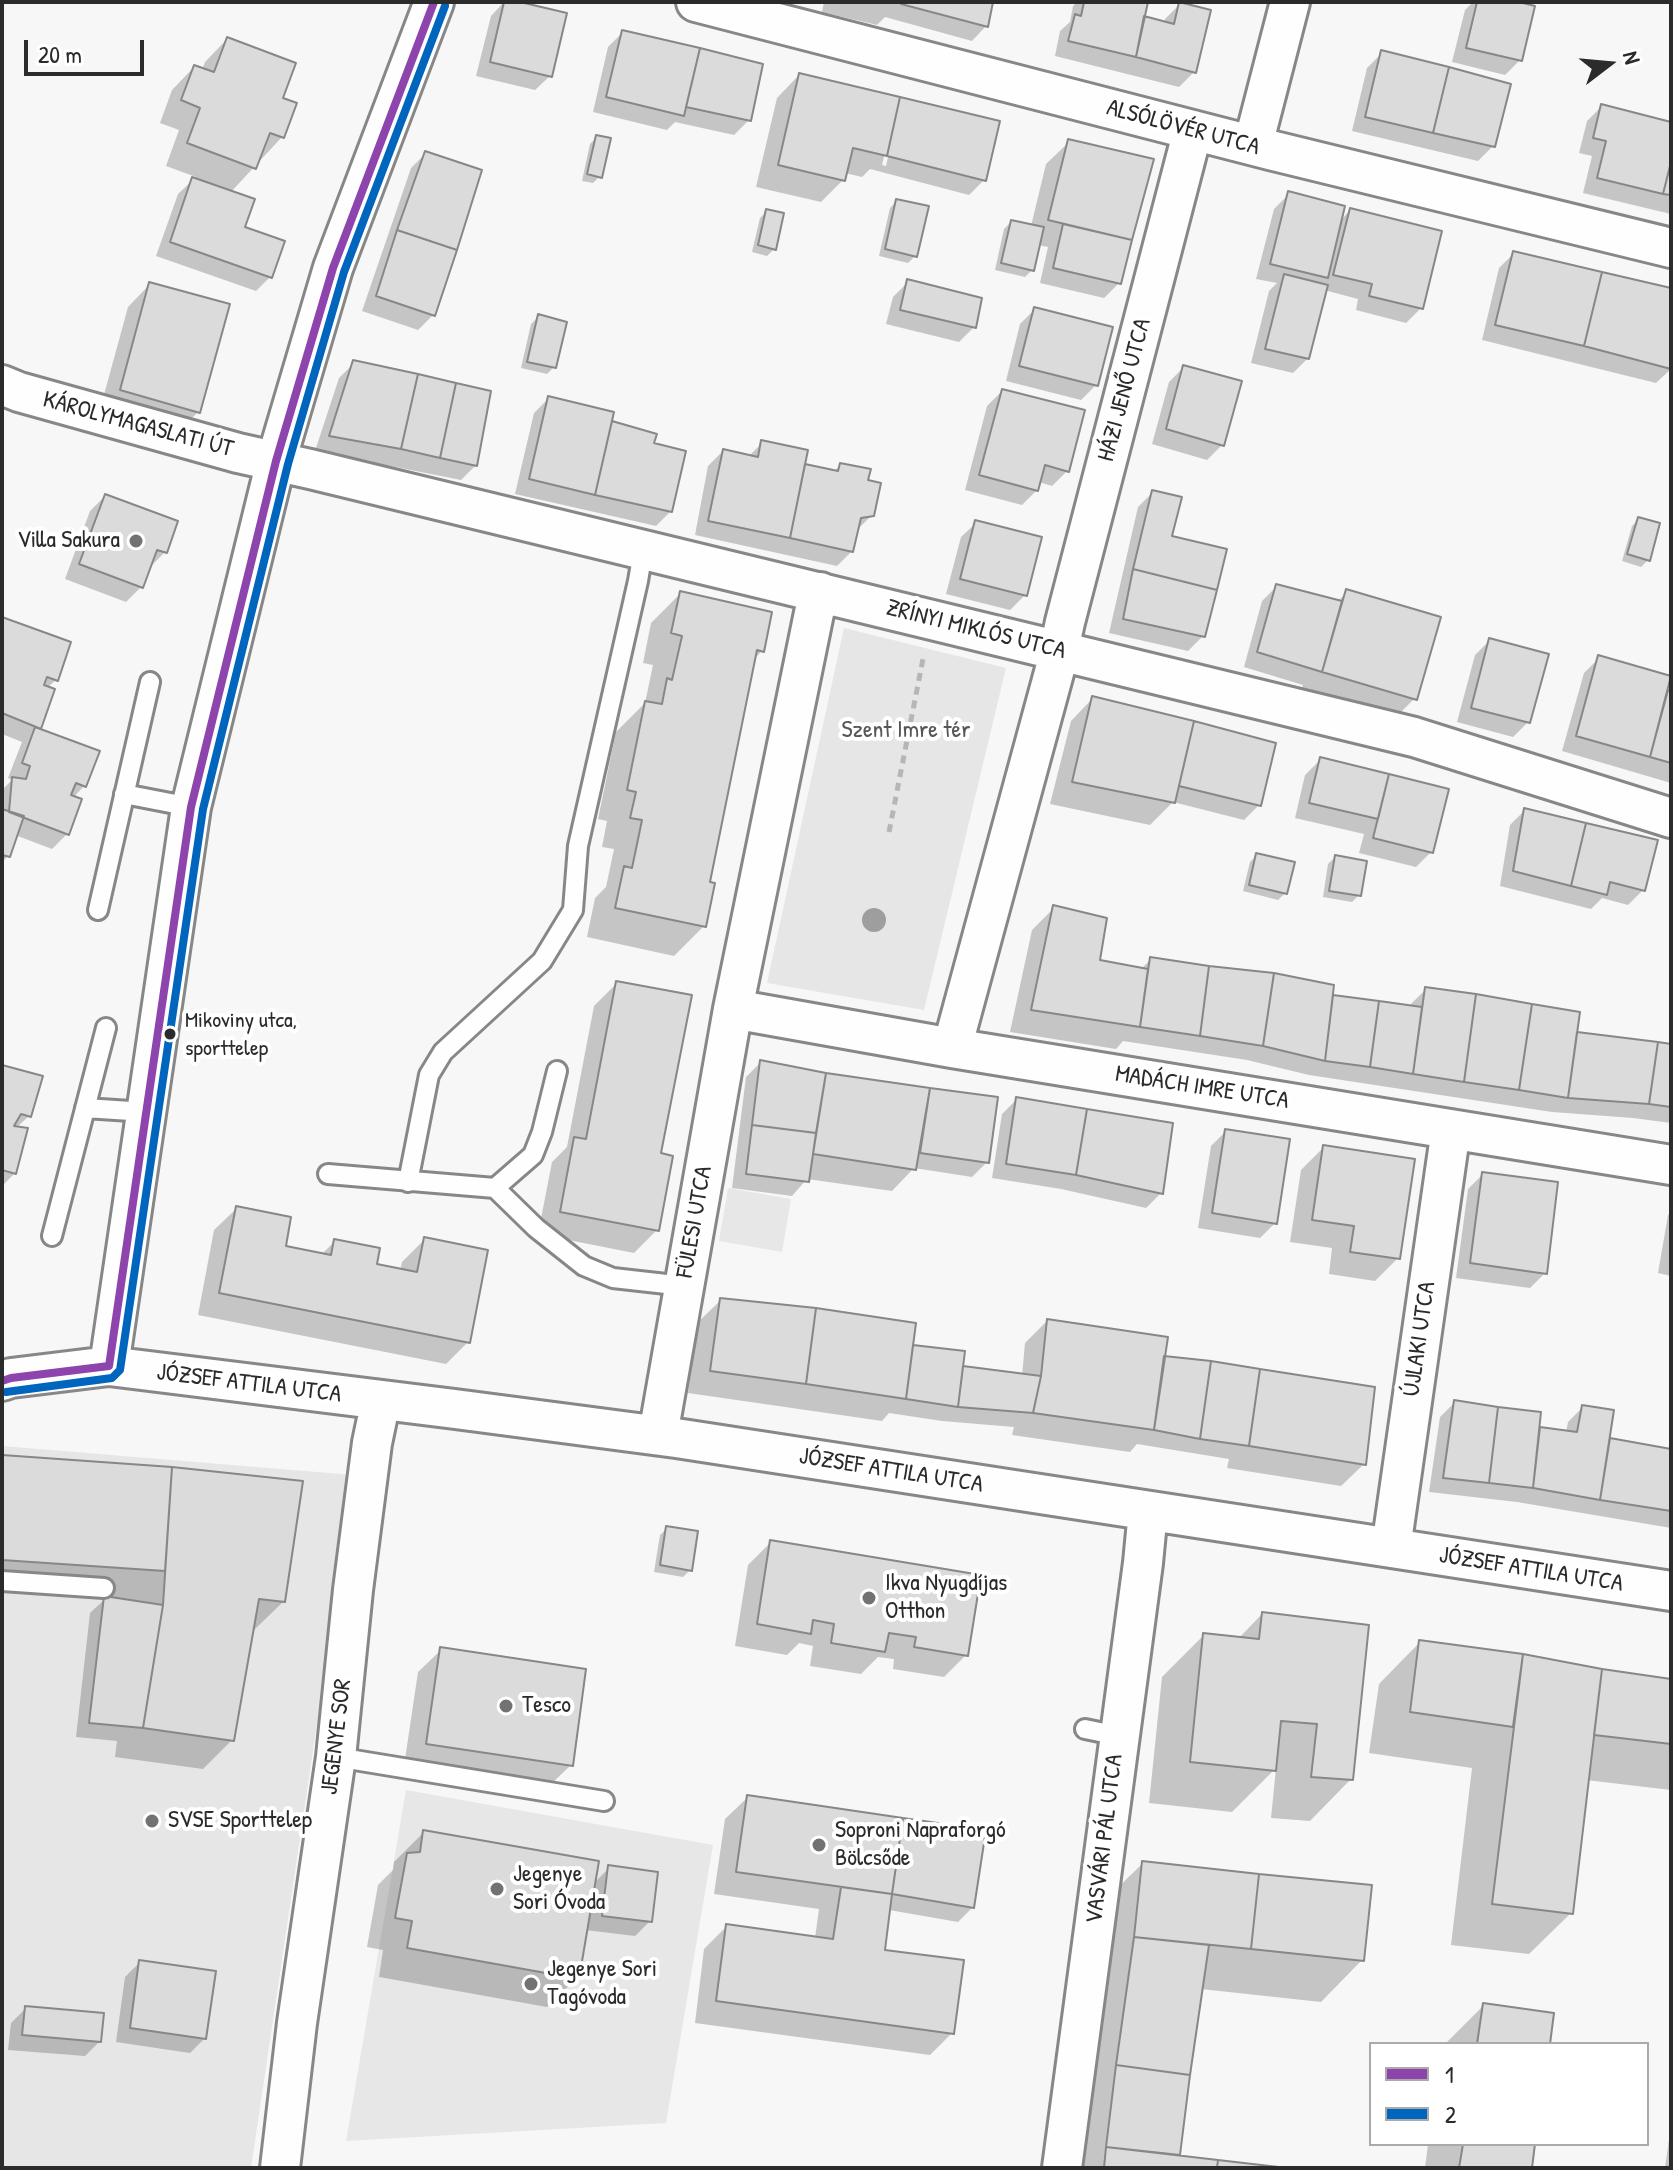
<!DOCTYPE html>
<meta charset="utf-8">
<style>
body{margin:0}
#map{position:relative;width:1673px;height:2170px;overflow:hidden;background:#f7f7f7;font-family:"Patrick Hand",sans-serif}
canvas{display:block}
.frame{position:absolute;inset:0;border:4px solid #2b2b2b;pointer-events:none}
.legend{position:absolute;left:1369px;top:2042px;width:280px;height:104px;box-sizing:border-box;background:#fff;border:2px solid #aaa;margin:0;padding:10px 14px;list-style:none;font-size:24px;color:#2b2b2b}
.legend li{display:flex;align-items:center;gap:16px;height:40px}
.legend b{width:40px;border:2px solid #aaa}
.north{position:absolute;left:1569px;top:24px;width:80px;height:80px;-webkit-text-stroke:6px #fff;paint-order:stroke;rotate:74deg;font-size:22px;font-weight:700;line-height:32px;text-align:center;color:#2b2b2b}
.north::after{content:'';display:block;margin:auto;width:28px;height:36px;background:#2b2b2b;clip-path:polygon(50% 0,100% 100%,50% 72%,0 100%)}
.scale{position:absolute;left:24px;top:40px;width:120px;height:36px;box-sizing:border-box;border:4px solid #2b2b2b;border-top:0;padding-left:10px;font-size:24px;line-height:28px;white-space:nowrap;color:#2b2b2b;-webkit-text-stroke:6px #fff;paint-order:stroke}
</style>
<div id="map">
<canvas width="1673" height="2170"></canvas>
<div class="frame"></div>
<ul class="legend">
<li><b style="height:10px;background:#8e44ad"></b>1</li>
<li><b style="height:10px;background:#0065bd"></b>2</li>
</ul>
<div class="north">N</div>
<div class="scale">20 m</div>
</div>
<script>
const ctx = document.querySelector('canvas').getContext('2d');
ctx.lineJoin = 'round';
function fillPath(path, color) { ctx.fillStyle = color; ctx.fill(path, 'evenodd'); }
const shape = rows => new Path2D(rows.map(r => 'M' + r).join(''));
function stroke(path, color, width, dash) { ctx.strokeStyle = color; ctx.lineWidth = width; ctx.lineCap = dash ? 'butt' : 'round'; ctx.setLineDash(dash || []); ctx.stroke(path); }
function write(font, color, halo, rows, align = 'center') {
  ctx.font = font + ' "Patrick Hand",sans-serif'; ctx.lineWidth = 8; ctx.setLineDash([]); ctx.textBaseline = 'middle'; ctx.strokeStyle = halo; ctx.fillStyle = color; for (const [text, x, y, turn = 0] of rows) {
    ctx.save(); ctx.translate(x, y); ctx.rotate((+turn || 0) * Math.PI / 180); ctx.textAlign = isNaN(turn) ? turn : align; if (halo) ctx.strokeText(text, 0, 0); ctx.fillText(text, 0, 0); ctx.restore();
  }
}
fillPath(shape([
 [728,1188,791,1199,782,1252,719,1241],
 [406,1790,713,1845,666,2123,346,2141]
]), '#e7e7e7');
fillPath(shape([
 [844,628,1006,668,924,1010,767,983],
 [2,1446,354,1475,251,2168,2,2168]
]), '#e6e6e6');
fillPath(shape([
 [504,2,511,2,550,76,535,90,476,76,491,16],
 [824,2,991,2,986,26,972,41,885,17,877,25,822,12],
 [1077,2,1138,2,1142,18,1164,24,1165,19,1180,4,1194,72,1179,87,1055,56,1060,31,1070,22,1073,6],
 [1473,2,1510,2,1520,60,1505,75,1452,62,1465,10],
 [623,32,749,120,734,135,675,122,667,130,593,112,608,47],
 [227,39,281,99,282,137,230,193,243,229,270,277,256,291,156,256,178,194,196,177,166,166,179,130,160,123,172,90,194,67,202,70,205,62],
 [1382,53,1493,146,1478,161,1352,131,1367,68],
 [799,75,998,123,984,180,969,195,870,169,862,177,845,173,843,180,821,202,756,187,777,98],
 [894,114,898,114,886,166,882,165],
 [1602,106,1671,124,1671,214,1583,193,1592,156,1579,153,1587,121],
 [597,137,600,176,593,183,582,181,590,144],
 [1069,142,1130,239,1127,242,1119,283,1104,298,1040,283,1048,247,1038,245,1032,270,1025,277,995,270,1004,229,1011,222,1031,226,1046,164],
 [426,153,433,315,418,330,362,311,411,168],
 [1289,194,1340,221,1350,210,1421,308,1406,323,1356,310,1358,299,1324,290,1308,358,1293,373,1251,363,1269,291,1277,283,1256,279,1274,209],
 [897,201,915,256,908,263,879,256,890,208],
 [767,211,774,249,767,256,752,252,760,218],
 [1514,253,1671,290,1671,369,1656,383,1482,340,1499,268],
 [908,282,974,327,959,342,886,324,893,297],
 [150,284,198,412,176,434,99,413,128,307],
 [1035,309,1096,385,1081,400,1006,381,1020,324],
 [538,317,554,367,547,374,521,368,531,324],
 [354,363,476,465,461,480,315,451,339,378],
 [1184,367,1222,445,1207,460,1152,444,1169,382],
 [1002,391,1067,471,1052,486,1039,482,1037,490,1022,505,965,490,987,406],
 [549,398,610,423,654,435,652,445,671,511,656,526,515,494,534,413],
 [762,443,803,465,833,472,841,465,866,481,872,515,856,531,852,551,837,566,695,535,708,466,723,451,748,457],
 [1153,492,1203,636,1188,651,1109,633,1138,507],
 [105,496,165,552,150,567,141,587,126,602,65,579,90,511],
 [1639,519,1648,560,1641,567,1622,561,1632,526],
 [976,523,1025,595,1010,610,946,594,961,537],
 [1277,586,1337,602,1347,592,1415,698,1392,721,1300,694,1303,685,1244,667,1262,601],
 [680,594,762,651,753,660,707,884,704,926,674,956,587,937,595,898,606,887,614,849,602,847,607,821,598,819,616,732,645,703,653,665,643,663,651,623],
 [2,619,56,680,47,688,52,690,38,730,97,752,84,786,73,798,67,834,52,849,15,835,8,856,2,862,2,790,12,780,8,778,22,742,2,734],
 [1490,640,1528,722,1513,737,1457,722,1475,655],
 [1599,658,1671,693,1671,783,1562,751,1584,673],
 [1093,698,1194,723,1259,805,1244,820,1173,802,1150,825,1050,804,1071,721],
 [1320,760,1431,852,1416,867,1359,853,1364,834,1295,818,1305,775],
 [1525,810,1643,890,1628,905,1602,898,1591,909,1500,886,1510,825],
 [1257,855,1285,893,1278,900,1243,891,1250,862],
 [1335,857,1359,895,1352,902,1323,897,1328,864],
 [1054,908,1098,962,1141,969,1151,959,1331,997,1410,1008,1411,1004,1426,989,1575,1034,1671,1045,1671,1123,1633,1118,1552,1112,1309,1075,1247,1060,1123,1041,1116,1049,1010,1032,1032,930],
 [617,983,657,1230,634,1253,538,1234,552,1162,567,1147,594,1006],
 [761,1062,826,1075,995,1099,987,1162,972,1177,914,1168,892,1191,807,1179,792,1196,732,1188,746,1077],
 [2,1067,29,1116,16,1128,15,1173,2,1186],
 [1017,1099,1161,1193,1146,1208,1061,1189,992,1178,1002,1114],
 [1226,1131,1275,1223,1260,1238,1198,1228,1211,1146],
 [1324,1147,1398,1258,1375,1281,1329,1274,1332,1248,1290,1242,1301,1170],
 [1483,1174,1545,1273,1530,1288,1456,1278,1468,1189],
 [237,1208,283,1248,321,1255,335,1241,374,1266,400,1271,402,1262,425,1239,468,1342,446,1364,198,1315,214,1230],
 [1671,1212,1671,1276,1658,1273,1668,1215],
 [721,1300,911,1347,961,1367,1022,1376,1025,1343,1047,1321,1163,1358,1364,1464,1341,1486,1227,1468,1229,1459,1137,1444,1130,1452,1012,1435,1014,1427,942,1421,889,1413,882,1421,688,1393,698,1322],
 [1455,1402,1537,1428,1566,1432,1568,1422,1583,1407,1607,1440,1668,1450,1671,1445,1671,1528,1517,1502,1429,1492,1440,1417],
 [2,1457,171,1469,301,1483,284,1601,254,1630,252,1630,232,1740,203,1769,115,1757,117,1741,76,1737,90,1613,106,1598,2,1591],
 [667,1528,690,1570,683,1577,654,1572,660,1535],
 [771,1542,966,1655,944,1677,893,1669,894,1659,878,1657,861,1674,810,1666,813,1646,799,1643,787,1655,735,1646,748,1565],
 [1262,1614,1351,1779,1310,1821,1271,1818,1276,1768,1232,1812,1149,1803,1162,1677,1204,1635,1238,1639],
 [1420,1642,1522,1656,1671,1681,1671,1790,1586,1780,1571,1913,1529,1954,1451,1945,1472,1768,1369,1753,1379,1684],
 [441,1650,571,1765,548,1787,404,1766,418,1672],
 [748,1797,973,1907,958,1922,889,1910,883,1951,952,2033,930,2055,695,2023,704,1949,727,1926,815,1938,819,1909,714,1894,725,1819],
 [424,1832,594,1883,609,1868,650,1921,635,1936,585,1930,577,1978,547,2007,379,1977,383,1950,367,1947,378,1885,393,1870,394,1862],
 [1143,1863,1362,1960,1321,2002,1201,1989,1178,2157,1269,2168,1069,2168,1101,1904],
 [140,1962,205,2038,190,2053,116,2042,125,1977],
 [1483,2006,1548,2044,1445,2044],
 [26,2008,100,2041,85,2056,8,2050,11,2023],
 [1671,2125,1671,2168,1665,2168],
 [1428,2144,1533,2144,1530,2168,1425,2168]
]), '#0003');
const building = shape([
 [504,2,520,2,567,13,552,77,490,62,504,2],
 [902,2,993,2,988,27,901,4,902,2],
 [1084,2,1148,2,1136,57,1068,41,1075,14,1081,16,1084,2],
 [1179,2,1211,10,1196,73,1136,57,1144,16,1174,24,1179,2],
 [1477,2,1519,2,1535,6,1522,61,1466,48,1477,2],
 [622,30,700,48,684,116,606,97,622,30],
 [227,37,296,63,283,98,297,103,284,138,270,133,256,169,187,143,200,108,181,100,194,65,214,72,227,37],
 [700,48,763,64,751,121,686,107,700,48],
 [1381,50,1449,67,1433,133,1365,117,1381,50],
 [1449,67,1511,84,1495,147,1433,133,1449,67],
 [799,73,900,97,887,156,853,148,845,181,778,165,799,73],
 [900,97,1000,121,986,181,887,156,900,97],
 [1601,104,1671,122,1671,162,1663,194,1597,178,1606,141,1593,138,1601,104],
 [596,135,611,138,602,178,587,174,596,135],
 [1068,139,1154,159,1132,240,1048,220,1068,139],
 [425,151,482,170,457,250,397,230,425,151],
 [1671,162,1671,195,1663,194,1671,162],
 [192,177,255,199,245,227,285,241,272,278,170,242,192,177],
 [1288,191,1345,206,1328,278,1270,264,1288,191],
 [896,199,929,206,917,257,885,249,896,199],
 [1350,208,1442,231,1423,309,1369,296,1372,284,1333,275,1350,208],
 [766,209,784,213,776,250,758,245,766,209],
 [1011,220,1044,227,1034,271,1001,263,1011,220],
 [1063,224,1132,240,1121,284,1053,268,1063,224],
 [397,230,457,250,435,316,376,296,397,230],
 [1513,251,1602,272,1584,346,1495,325,1513,251],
 [1602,272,1671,288,1671,369,1584,346,1602,272],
 [1284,274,1328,285,1309,359,1265,349,1284,274],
 [907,279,982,298,976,328,900,310,907,279],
 [149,282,230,304,200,413,120,390,149,282],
 [1034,307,1113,327,1098,386,1019,366,1034,307],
 [538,314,567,322,556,368,527,362,538,314],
 [353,360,418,374,401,449,329,436,353,360],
 [1183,365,1242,381,1224,446,1166,429,1183,365],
 [418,374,456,383,440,458,401,449,418,374],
 [456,383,491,391,477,466,440,458,456,383],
 [1002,389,1085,410,1069,472,1045,465,1038,491,979,475,1002,389],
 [548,396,614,412,595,495,529,479,548,396],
 [612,421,657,434,654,443,686,451,672,512,595,495,612,421],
 [761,440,808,450,790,538,708,521,723,449,758,457,761,440],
 [840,463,871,469,868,480,881,483,874,516,861,518,853,552,790,538,805,464,838,471,840,463],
 [1152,490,1182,497,1172,536,1227,549,1217,590,1133,569,1152,490],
 [105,494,178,521,167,553,157,550,143,588,79,564,105,494],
 [1638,517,1660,523,1650,561,1627,554,1638,517],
 [975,520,1042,537,1027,596,960,579,975,520],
 [1133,569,1217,590,1205,637,1123,619,1133,569],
 [1276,584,1342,601,1322,672,1257,652,1276,584],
 [1346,589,1441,617,1417,700,1322,672,1346,589],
 [680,591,772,612,764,652,757,650,710,882,715,883,706,927,615,908,624,866,632,868,642,820,630,818,636,792,627,790,645,701,662,704,667,678,672,680,682,636,671,633,680,591],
 [2,617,71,642,58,681,47,677,44,685,55,689,41,729,2,713,2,617],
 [1489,638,1549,654,1530,723,1471,708,1489,638],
 [1598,655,1671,676,1650,757,1576,736,1598,655],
 [1668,690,1671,691,1671,763,1650,757,1668,690],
 [1092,696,1194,721,1175,803,1072,782,1092,696],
 [1194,721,1276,743,1261,806,1179,786,1194,721],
 [35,727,100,751,86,787,76,783,71,795,82,799,69,835,9,812,12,777,26,779,30,766,22,763,35,727],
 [1320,757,1389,774,1378,819,1309,803,1320,757],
 [1389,774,1449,789,1433,853,1373,838,1389,774],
 [1524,808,1586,823,1571,886,1513,871,1524,808],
 [2,809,24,816,10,857,2,855,2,809],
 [1586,823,1658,840,1645,891,1610,882,1607,895,1571,886,1586,823],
 [1256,853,1295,862,1287,894,1249,885,1256,853],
 [1335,855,1367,861,1361,896,1329,891,1335,855],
 [1053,905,1107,918,1100,960,1148,969,1140,1027,1031,1010,1053,905],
 [1150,957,1209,966,1200,1036,1140,1027,1150,957],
 [1209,966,1274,973,1263,1046,1200,1036,1209,966],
 [1274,973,1334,985,1325,1061,1263,1046,1274,973],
 [616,981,692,995,661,1153,673,1156,659,1231,560,1212,574,1137,586,1139,616,981],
 [1425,987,1476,994,1464,1082,1413,1074,1425,987],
 [1476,994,1532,1004,1519,1090,1464,1082,1476,994],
 [1333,995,1379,1001,1370,1067,1325,1061,1333,995],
 [1379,1001,1422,1007,1413,1074,1370,1067,1379,1001],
 [1532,1004,1580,1012,1568,1098,1519,1090,1532,1004],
 [1577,1032,1658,1042,1649,1104,1568,1098,1577,1032],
 [1658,1042,1671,1044,1671,1107,1649,1104,1658,1042],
 [760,1060,826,1073,816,1133,752,1125,760,1060],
 [2,1065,43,1076,31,1117,21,1114,14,1126,28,1128,16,1174,2,1170,2,1065],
 [826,1073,930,1088,916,1170,813,1154,826,1073],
 [930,1088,998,1097,989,1163,920,1153,930,1088],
 [1016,1097,1087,1109,1076,1175,1006,1164,1016,1097],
 [1087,1109,1173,1123,1163,1194,1076,1175,1087,1109],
 [752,1125,816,1133,809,1182,746,1174,752,1125],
 [1225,1129,1290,1139,1277,1224,1212,1213,1225,1129],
 [1323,1145,1415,1159,1400,1259,1350,1252,1354,1226,1312,1220,1323,1145],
 [1482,1172,1558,1182,1547,1274,1470,1263,1482,1172],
 [236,1206,291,1217,286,1246,331,1255,334,1239,380,1248,377,1264,417,1272,424,1237,488,1250,470,1343,219,1293,236,1206],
 [720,1298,816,1308,806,1384,710,1371,720,1298],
 [816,1308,916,1323,906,1399,806,1384,816,1308],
 [1047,1319,1168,1337,1154,1430,1033,1413,1041,1376,1047,1319],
 [913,1345,965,1351,958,1407,906,1399,913,1345],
 [1164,1356,1211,1361,1200,1439,1154,1430,1164,1356],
 [1211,1361,1260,1369,1249,1446,1200,1439,1211,1361],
 [963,1366,1041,1376,1033,1413,958,1407,963,1366],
 [1260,1369,1375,1387,1366,1465,1249,1446,1260,1369],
 [1454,1400,1498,1407,1489,1483,1443,1478,1454,1400],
 [1582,1405,1614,1410,1600,1500,1533,1488,1540,1427,1577,1432,1582,1405],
 [1498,1407,1541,1412,1533,1488,1489,1483,1498,1407],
 [1610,1438,1671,1449,1671,1511,1600,1500,1610,1438],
 [2,1455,172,1467,165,1571,2,1560,2,1455],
 [172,1467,303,1481,285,1602,259,1599,234,1741,143,1728,163,1605,172,1467],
 [666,1526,698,1531,692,1571,660,1565,666,1526],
 [770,1540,981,1575,968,1656,914,1647,916,1637,889,1633,885,1652,831,1643,834,1624,813,1620,811,1634,757,1624,770,1540],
 [104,1596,163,1605,143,1728,89,1723,104,1596],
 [1262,1612,1369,1625,1353,1780,1311,1777,1317,1724,1281,1721,1276,1771,1190,1762,1203,1633,1259,1639,1262,1612],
 [1419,1640,1523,1654,1513,1727,1410,1712,1419,1640],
 [440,1647,586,1669,573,1766,426,1744,440,1647],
 [1523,1654,1602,1669,1573,1914,1492,1904,1523,1654],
 [1602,1669,1671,1679,1671,1744,1594,1735,1602,1669],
 [747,1795,903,1818,892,1894,736,1872,747,1795],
 [903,1818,986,1830,974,1908,892,1894,903,1818],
 [423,1830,599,1861,579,1979,407,1948,412,1921,395,1918,407,1853,420,1852,423,1830],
 [1142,1861,1259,1874,1251,1949,1134,1937,1142,1861],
 [608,1865,658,1872,652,1922,602,1916,608,1865],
 [1259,1874,1372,1885,1364,1961,1251,1949,1259,1874],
 [841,1887,892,1894,885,1950,964,1960,954,2034,716,2001,726,1924,833,1939,841,1887],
 [1134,1937,1209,1945,1190,2075,1116,2065,1134,1937],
 [139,1960,216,1971,206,2039,130,2028,139,1960],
 [1483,2003,1554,2013,1550,2044,1477,2044,1483,2003],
 [25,2006,104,2013,101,2042,22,2035,25,2006],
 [1116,2065,1190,2075,1180,2155,1106,2147,1116,2065],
 [1463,2144,1535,2144,1532,2168,1459,2168,1463,2144],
 [1106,2147,1218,2160,1217,2168,1104,2168,1106,2147],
 [1218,2160,1287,2168,1217,2168,1218,2160]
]);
fillPath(building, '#dbdbdb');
stroke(building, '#878787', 2);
const lane = shape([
 [124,794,191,807],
 [98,910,150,682],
 [85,1108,146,1112],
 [328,1174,495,1188,536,1228,584,1266,613,1278,684,1286],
 [408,1182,429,1075,443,1052,542,961,573,910,578,846,638,581,643,551],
 [495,1188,533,1155,542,1132,557,1071],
 [52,1236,106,1028],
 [2,1581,104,1588],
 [1085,1729,1119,1736],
 [336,1757,604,1801]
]);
const street = shape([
 [696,2,1270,150,1671,248],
 [1253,145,1290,2],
 [2,385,19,392,238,453,310,469,1414,737,1671,818],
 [733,1009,952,1048,1671,1165],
 [952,1048,1055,669,1065,622,1193,130],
 [109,1366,191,807,276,461,333,268,434,2],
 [2,1381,11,1378,109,1366,455,1409,676,1438,1671,1591],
 [658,1435,733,1009,814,613,820,592],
 [1391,1548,1451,1129],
 [280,2168,297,2023,336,1757,353,1590,372,1443,381,1400],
 [1062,2168,1143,1563,1148,1511]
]);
stroke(lane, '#878787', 24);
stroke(street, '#878787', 44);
stroke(shape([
 [889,832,923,659]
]), '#b6b6b6', 5, [8, 6]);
stroke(lane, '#fefefe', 18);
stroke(street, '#fefefe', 38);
stroke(shape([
 [2,1381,11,1378,109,1366,191,807,276,461,333,268,434,2]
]), '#8e44ad', 8);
stroke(shape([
 [6,1392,112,1378,120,1370,203,809,288,464,344,272,445,6]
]), '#0065bd', 8);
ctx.fillStyle = '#9e9e9e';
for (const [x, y] of [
 [874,920]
]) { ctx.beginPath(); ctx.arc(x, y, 12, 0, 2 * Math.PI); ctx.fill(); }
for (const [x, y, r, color] of [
 [136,541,8,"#727272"],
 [170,1034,7,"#2b2b2b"],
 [869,1598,8,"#727272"],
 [506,1706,8,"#727272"],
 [152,1821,8,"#727272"],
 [819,1845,8,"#727272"],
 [497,1889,8,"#727272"],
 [531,1984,8,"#727272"]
]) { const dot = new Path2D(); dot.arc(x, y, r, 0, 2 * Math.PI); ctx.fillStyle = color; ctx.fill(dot); stroke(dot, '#fff', 3); }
write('22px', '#2b2b2b', '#fff', [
 ["Mikoviny utca,",185,1021],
 ["sporttelep",185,1049]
], 'left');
write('24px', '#2b2b2b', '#fff', [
 ["ALSÓLÖVÉR UTCA",1183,128,15],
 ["HÁZI JENŐ UTCA",1125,390,-75],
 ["KÁROLYMAGASLATI ÚT",138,425,15],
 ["ZRÍNYI MIKLÓS UTCA",976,630,14],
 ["MADÁCH IMRE UTCA",1202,1088,9],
 ["FÜLESI UTCA",695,1222,-80],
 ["ÚJLAKI UTCA",1420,1339,-82],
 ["JÓZSEF ATTILA UTCA",249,1384,7],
 ["JÓZSEF ATTILA UTCA",891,1471,9],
 ["JÓZSEF ATTILA UTCA",1531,1570,9],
 ["JEGENYE SOR",337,1737,-83],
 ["VASVÁRI PÁL UTCA",1105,1839,-83]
]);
write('24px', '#2b2b2b', '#fff', [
 ["Villa Sakura",120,541,"right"],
 ["Ikva Nyugdíjas",885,1584],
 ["Otthon",885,1612],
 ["Tesco",522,1706],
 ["SVSE Sporttelep",168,1821],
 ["Soproni Napraforgó",835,1831],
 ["Bölcsőde",835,1859],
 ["Jegenye",513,1875],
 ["Sori Óvoda",513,1903],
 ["Jegenye Sori",547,1970],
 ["Tagóvoda",547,1998]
], 'left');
write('24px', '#565656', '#fff', [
 ["Szent Imre tér",906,731]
]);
</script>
